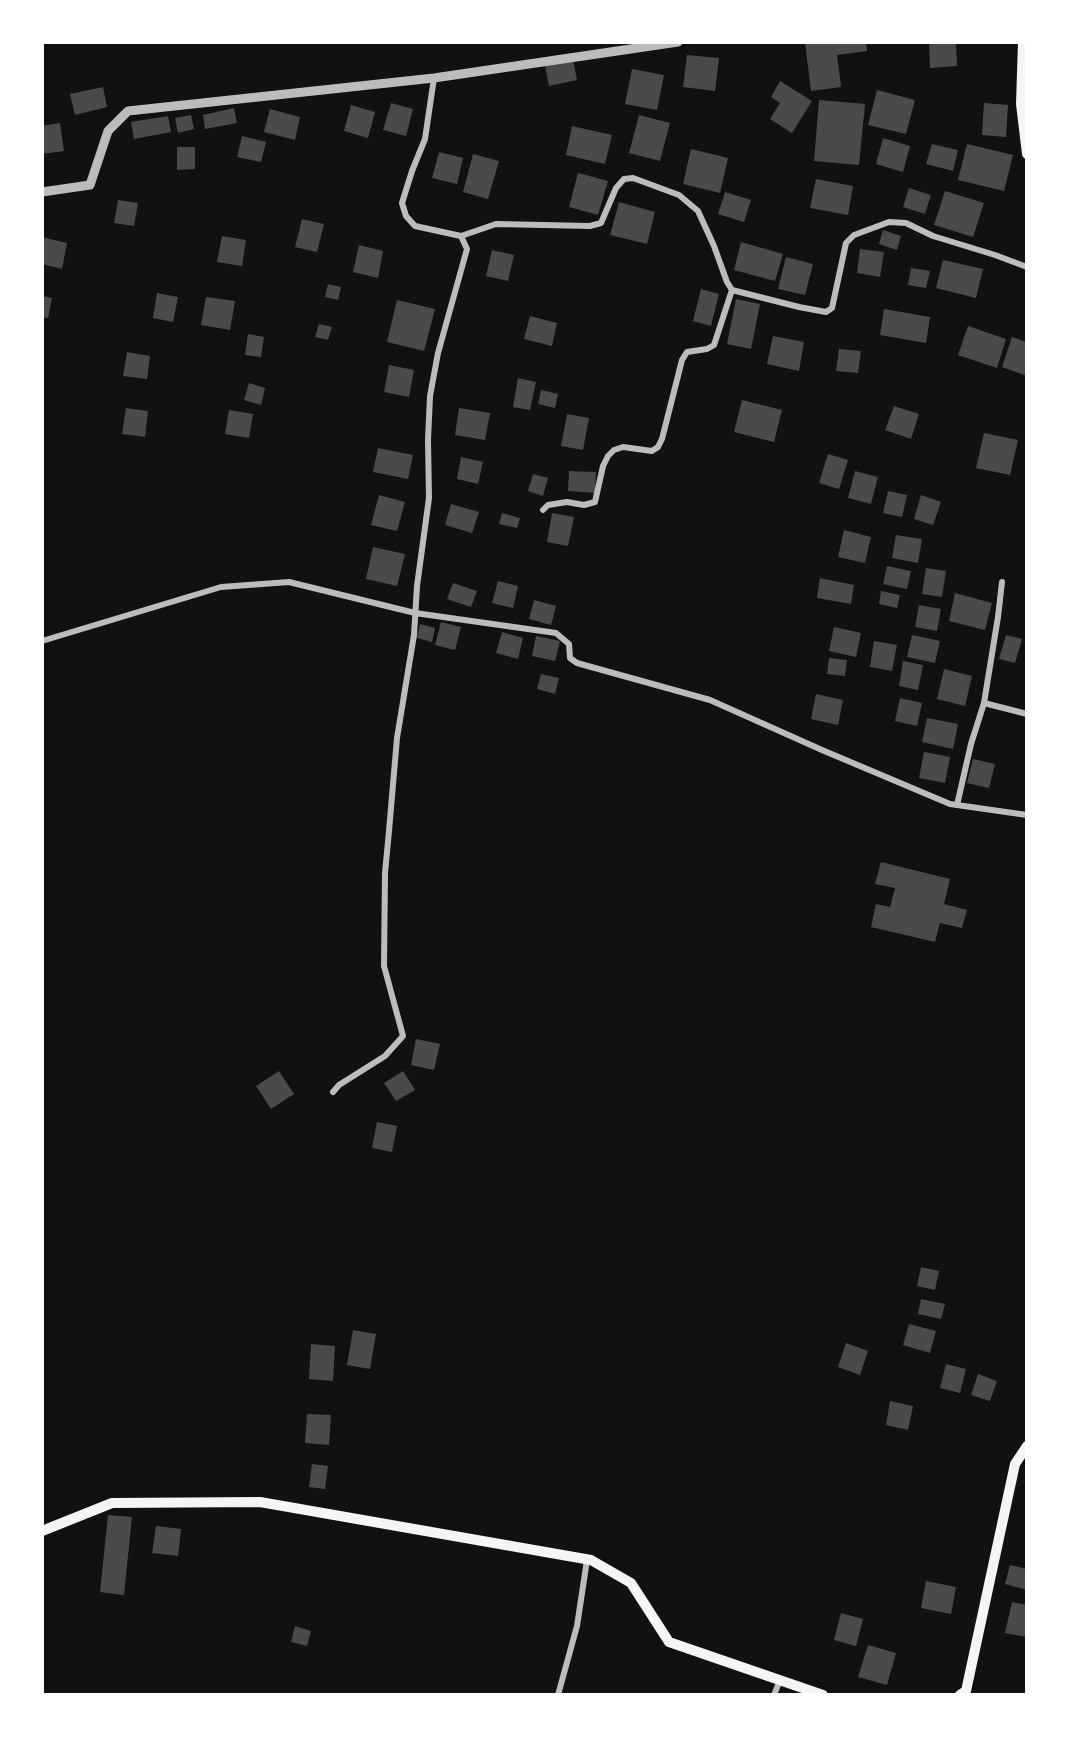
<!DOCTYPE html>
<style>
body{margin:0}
#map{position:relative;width:1069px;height:1737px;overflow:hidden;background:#111;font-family:Roboto,sans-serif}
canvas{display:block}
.frame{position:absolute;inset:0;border:44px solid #fff;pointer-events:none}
</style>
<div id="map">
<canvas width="1069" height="1737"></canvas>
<div class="frame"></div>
</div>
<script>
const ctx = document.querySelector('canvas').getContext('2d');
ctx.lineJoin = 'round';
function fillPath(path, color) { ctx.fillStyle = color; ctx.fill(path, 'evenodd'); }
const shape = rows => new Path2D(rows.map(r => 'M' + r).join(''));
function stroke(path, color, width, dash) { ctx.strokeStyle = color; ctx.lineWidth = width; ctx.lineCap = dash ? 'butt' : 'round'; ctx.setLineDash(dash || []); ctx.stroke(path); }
fillPath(shape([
 [805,42,866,42,867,51,837,55,841,87,811,91],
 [929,42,956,42,957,66,930,68],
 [687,55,719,58,715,91,683,87],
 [573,60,577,80,549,86,545,66],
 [632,69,664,75,657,110,625,104],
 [780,81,812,101,792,133,770,119,780,103,771,97],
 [103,87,107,107,75,115,70,94],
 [877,90,915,100,906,134,868,125],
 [819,100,865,104,859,165,814,161],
 [391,103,413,109,406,136,383,130],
 [984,103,1008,105,1006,137,982,135],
 [351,105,375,112,368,138,344,131],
 [234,108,237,123,205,129,203,115],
 [270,109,300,117,295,140,264,132],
 [191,115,194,129,178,133,175,118],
 [639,115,670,123,660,161,629,153],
 [168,116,171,132,134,139,131,122],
 [60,123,64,151,42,154,42,126],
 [572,126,612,135,605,164,566,155],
 [242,136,266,142,261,162,237,157],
 [883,138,910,146,903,172,876,164],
 [932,144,958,150,953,171,926,164],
 [967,144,1013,155,1004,191,958,180],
 [177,147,195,147,195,169,177,170],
 [691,149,728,158,720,193,683,184],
 [439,152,463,158,457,184,432,178],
 [473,154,499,161,488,199,463,192],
 [578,173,608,181,598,215,569,207],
 [816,179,853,186,848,215,810,208],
 [909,188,931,195,925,214,903,207],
 [945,191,984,203,973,237,934,225],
 [725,192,751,200,744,222,718,214],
 [118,200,138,203,134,226,114,223],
 [619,202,655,212,647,244,610,235],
 [302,219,324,224,317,252,295,247],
 [883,230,901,236,897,250,879,244],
 [222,236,246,240,242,266,217,262],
 [42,237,67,243,62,269,42,264],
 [741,242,783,254,775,281,734,270],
 [359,245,383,251,378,278,353,272],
 [860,249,884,252,880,277,857,273],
 [492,250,514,255,508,281,486,276],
 [786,257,813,264,805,295,778,289],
 [943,260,983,269,976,298,936,288],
 [911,268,930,271,926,288,908,285],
 [328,284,341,287,338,300,325,297],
 [701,289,719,294,711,326,693,321],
 [157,293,178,297,173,322,153,318],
 [42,296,52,298,48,318,42,317],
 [206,297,235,301,230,330,201,325],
 [736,299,760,304,751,349,727,344],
 [397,300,435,309,424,351,387,342],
 [884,309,930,317,926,343,880,335],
 [530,316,557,323,552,346,524,339],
 [319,324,332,327,328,340,315,337],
 [968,326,1006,339,997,368,958,355],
 [248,334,264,337,261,357,245,355],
 [773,336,804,342,799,371,767,364],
 [1012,337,1027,342,1027,376,1002,367],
 [839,349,861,351,858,373,836,371],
 [127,352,150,356,147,379,123,376],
 [389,365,414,370,409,397,384,392],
 [518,378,536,382,530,410,513,407],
 [249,383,265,388,261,405,244,400],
 [541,390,558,394,555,408,538,404],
 [742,400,782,410,774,442,734,432],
 [894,406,919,414,911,439,885,430],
 [126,408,148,411,145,437,122,434],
 [459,408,490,413,485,440,455,435],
 [229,410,253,414,249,438,225,434],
 [567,414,589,418,583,450,561,446],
 [984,433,1018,440,1010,475,976,468],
 [378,448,413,455,408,479,373,472],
 [828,454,848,460,839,489,819,483],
 [461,457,483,462,478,484,457,479],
 [569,471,596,472,595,493,568,491],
 [855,471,878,477,871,504,848,498],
 [533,474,548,478,543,496,528,491],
 [888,491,907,495,902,517,883,513],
 [379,495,405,502,397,531,371,525],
 [921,495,941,502,933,525,914,519],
 [451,504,479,512,472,533,445,525],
 [502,513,520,518,517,528,499,524],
 [552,513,574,517,568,546,547,542],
 [844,530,871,537,865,563,838,557],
 [896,535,922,539,918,563,892,558],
 [373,547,405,554,397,586,366,579],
 [887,566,911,571,907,589,883,584],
 [926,568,946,571,942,597,922,594],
 [820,578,854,585,851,604,817,598],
 [498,581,518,586,513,608,492,603],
 [453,583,477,591,471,607,447,599],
 [881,591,900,595,897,608,879,604],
 [955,593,992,603,985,630,949,621],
 [534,600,556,606,551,625,529,619],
 [919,605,941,609,937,631,915,627],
 [441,622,461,627,455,650,435,645],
 [420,624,435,628,432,642,417,638],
 [834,627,861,633,856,657,829,651],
 [502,632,523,638,518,659,496,653],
 [912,635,940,641,935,663,907,657],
 [1006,635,1022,639,1015,663,999,659],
 [536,636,560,641,555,661,532,656],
 [874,641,897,645,892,671,870,667],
 [829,658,847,660,845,676,827,674],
 [903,661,923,665,918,690,899,686],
 [944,669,972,676,965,706,937,699],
 [541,674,559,678,555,694,537,689],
 [816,694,843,700,838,725,811,719],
 [900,698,922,703,917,726,895,721],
 [927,718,958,724,953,749,922,742],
 [924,752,950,757,945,783,919,778],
 [973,759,995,764,989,788,967,783],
 [881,862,950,879,944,904,967,910,962,928,940,923,935,942,871,927,876,904,890,907,895,888,875,884],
 [416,1039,440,1044,434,1070,411,1065],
 [279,1071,294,1094,271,1109,256,1086],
 [403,1071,415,1090,396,1101,384,1083],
 [377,1122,397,1126,392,1152,372,1148],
 [921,1267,939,1271,935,1290,917,1286],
 [921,1299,945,1304,941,1319,918,1314],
 [909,1324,936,1331,930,1353,903,1345],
 [353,1330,376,1334,370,1369,347,1365],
 [846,1343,868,1351,860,1375,838,1367],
 [311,1344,335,1346,333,1381,309,1379],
 [946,1364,966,1369,960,1393,940,1388],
 [978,1374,997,1381,990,1401,971,1395],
 [890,1401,913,1406,908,1430,886,1425],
 [307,1414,331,1415,329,1445,305,1443],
 [312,1464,328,1466,325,1489,309,1487],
 [108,1515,132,1517,124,1595,100,1592],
 [156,1526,181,1529,178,1556,152,1553],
 [1010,1565,1027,1569,1027,1590,1005,1584],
 [926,1581,956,1587,951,1614,921,1608],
 [1012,1602,1027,1605,1027,1637,1005,1633],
 [841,1613,863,1619,856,1646,834,1640],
 [295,1626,311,1631,307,1646,291,1642],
 [868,1645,896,1653,887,1685,858,1677]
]), '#4a4a4a');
stroke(shape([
 [461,236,496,224,590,226,601,223,616,188,624,179,633,178,679,195,698,211,714,246,727,282,732,290,799,307,826,312,832,308,846,243,854,235,889,222,906,223,933,236,995,255,1027,267],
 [543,510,548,505,567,502,584,505,595,502,603,466,608,456,614,450,623,447,652,451,658,447,662,439,682,360,687,352,707,349,714,345,732,290],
 [1002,582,998,617,984,703,1027,714],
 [42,641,221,587,289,582,415,613,556,633,569,644,570,658,577,663,710,700,822,750,950,804,1027,815],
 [957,805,971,744,984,703],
 [333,1092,339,1085,385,1056,403,1036,384,966,385,873,389,831,397,738,414,635,417,586,429,498,428,440,430,396,438,353,467,249,461,236,415,226,406,216,402,203,412,171,425,139,434,78],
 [558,1695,577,1626,587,1560],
 [774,1695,780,1680]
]), '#bcbcbc', 6);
stroke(shape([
 [42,192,90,185,108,131,128,111,434,78,678,42]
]), '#bcbcbc', 9);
stroke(shape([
 [1023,42,1021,104,1027,154],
 [42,1531,112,1503,260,1502,591,1560,631,1583,669,1642,823,1695],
 [960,1695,966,1691,1015,1464,1027,1446]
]), '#f5f5f5', 10);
</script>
